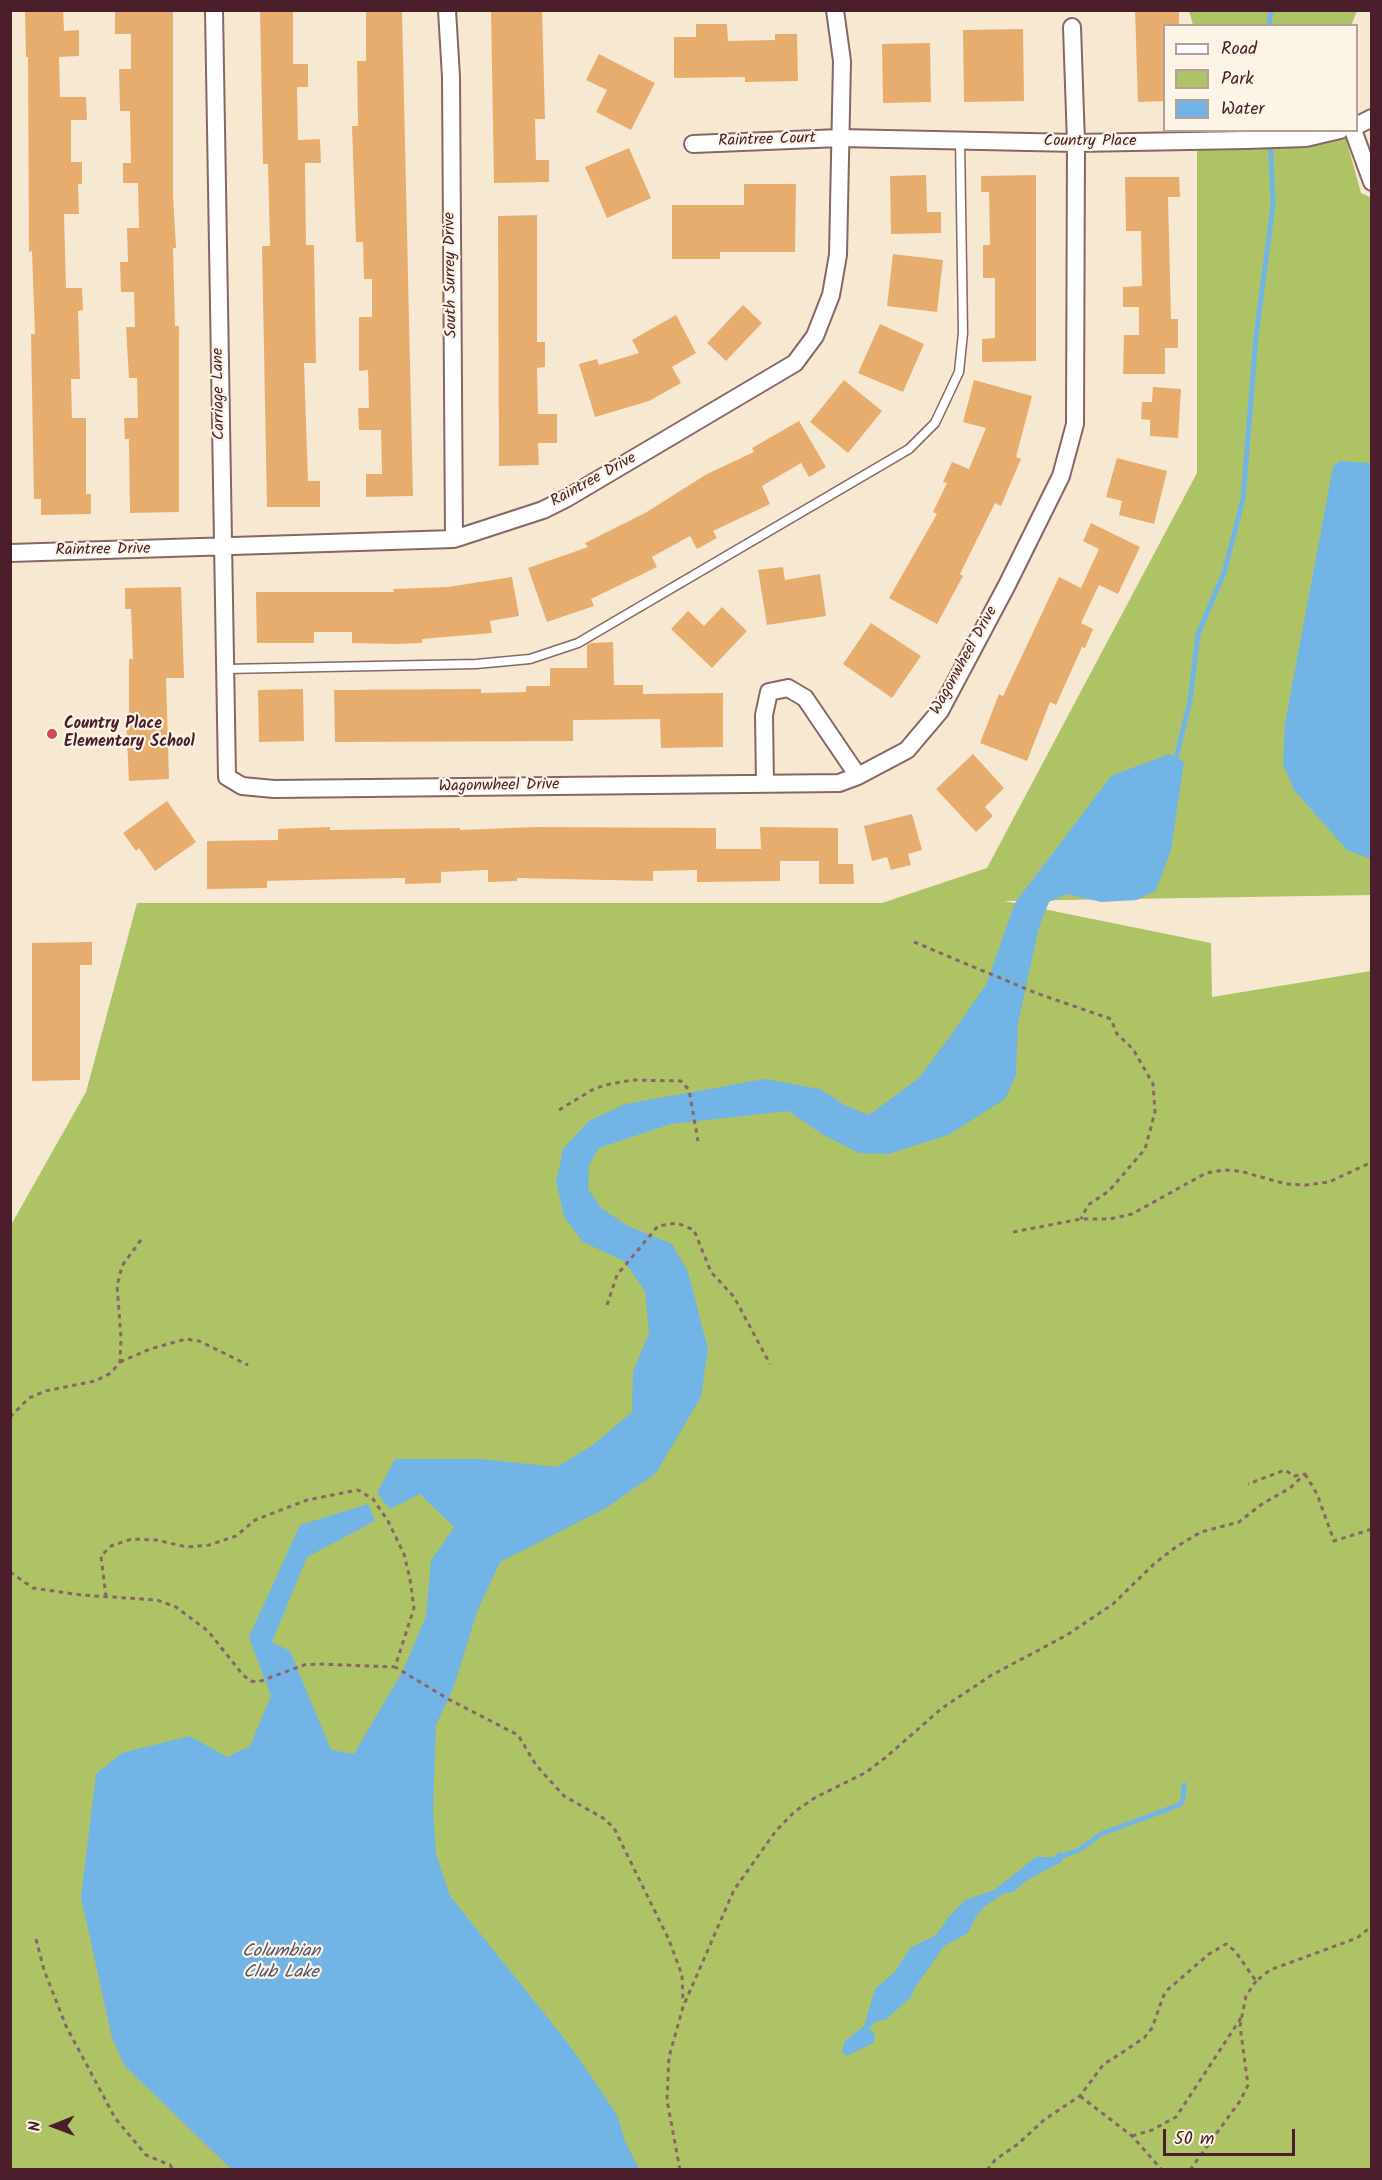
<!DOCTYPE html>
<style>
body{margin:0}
#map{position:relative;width:1382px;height:2180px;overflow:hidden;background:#f7e9d1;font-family:Kalam,sans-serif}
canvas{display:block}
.frame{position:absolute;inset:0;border:12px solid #4a1f2b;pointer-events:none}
.legend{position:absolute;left:1163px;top:24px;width:195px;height:108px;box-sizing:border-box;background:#fcf5e5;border:2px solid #b59f9b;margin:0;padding:8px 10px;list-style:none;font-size:18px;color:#4a1f2b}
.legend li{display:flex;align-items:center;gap:12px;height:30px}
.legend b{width:30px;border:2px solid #b59f9b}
.north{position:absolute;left:24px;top:2096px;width:60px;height:60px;-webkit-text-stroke:4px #fcf5e5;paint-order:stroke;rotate:269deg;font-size:16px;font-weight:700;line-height:24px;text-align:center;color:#4a1f2b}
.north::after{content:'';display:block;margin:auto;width:21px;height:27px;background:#4a1f2b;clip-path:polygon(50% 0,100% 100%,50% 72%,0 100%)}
.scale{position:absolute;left:1163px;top:2129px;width:132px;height:27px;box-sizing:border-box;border:3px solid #4a1f2b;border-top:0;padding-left:8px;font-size:18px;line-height:21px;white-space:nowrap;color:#4a1f2b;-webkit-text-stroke:4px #fcf5e5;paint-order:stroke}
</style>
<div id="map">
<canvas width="1382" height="2180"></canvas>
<div class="frame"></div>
<ul class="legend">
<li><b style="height:8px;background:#fff"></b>Road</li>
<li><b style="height:16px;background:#aec266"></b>Park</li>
<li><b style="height:16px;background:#73b4e7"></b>Water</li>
</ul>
<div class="north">N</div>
<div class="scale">50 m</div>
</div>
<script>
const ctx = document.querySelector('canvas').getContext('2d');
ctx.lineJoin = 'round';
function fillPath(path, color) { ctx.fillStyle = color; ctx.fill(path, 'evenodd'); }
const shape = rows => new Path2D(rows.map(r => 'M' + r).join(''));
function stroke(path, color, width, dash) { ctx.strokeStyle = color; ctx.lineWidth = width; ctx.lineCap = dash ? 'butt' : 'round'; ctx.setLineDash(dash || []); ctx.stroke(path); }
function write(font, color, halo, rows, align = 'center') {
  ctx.font = font + ' Kalam,sans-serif'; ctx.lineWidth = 4.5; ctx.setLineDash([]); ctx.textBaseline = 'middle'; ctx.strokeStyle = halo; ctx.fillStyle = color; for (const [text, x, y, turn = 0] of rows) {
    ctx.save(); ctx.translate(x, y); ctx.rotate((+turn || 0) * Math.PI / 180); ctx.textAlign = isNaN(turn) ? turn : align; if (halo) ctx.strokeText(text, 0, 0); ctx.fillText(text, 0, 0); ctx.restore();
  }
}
fillPath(shape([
 [1189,11,1189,10,1357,11,1351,26,1193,25],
 [1197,131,1344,131,1361,193,1372,198,1371,895,1004,901,1211,943,1212,997,1371,971,1371,2169,11,2170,11,1225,86,1092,137,903,882,903,987,868,1197,473]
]), '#aec266');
fillPath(shape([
 [1339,461,1371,463,1371,859,1347,850,1294,790,1283,764,1285,723,1333,467],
 [1169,754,1184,762,1171,850,1156,890,1137,900,1101,902,1067,894,1049,902,1039,927,1018,1023,1016,1075,1005,1099,948,1135,888,1154,859,1153,822,1134,788,1111,671,1124,599,1148,589,1165,588,1189,601,1208,628,1226,672,1244,688,1272,708,1349,701,1397,656,1473,606,1508,500,1562,477,1612,454,1686,436,1725,433,1809,436,1854,450,1896,564,2038,589,2073,617,2115,625,2141,639,2169,231,2169,125,2066,112,2038,81,1897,96,1774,122,1753,190,1736,227,1757,250,1746,271,1696,249,1637,300,1525,368,1504,375,1521,307,1557,272,1642,290,1651,331,1750,354,1754,403,1671,426,1616,431,1561,454,1527,420,1494,390,1509,377,1493,395,1459,480,1459,557,1467,593,1445,632,1412,633,1371,649,1333,645,1291,624,1261,583,1242,564,1216,556,1182,563,1149,589,1121,625,1104,765,1079,820,1089,846,1106,869,1115,919,1078,951,1035,986,985,1015,903,1111,776],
 [1059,1852,1063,1853,1063,1861,1026,1881,1013,1892,1004,1893,984,1907,975,1918,968,1933,944,1946,914,1989,912,1996,885,2020,879,2020,869,2028,875,2035,873,2043,847,2056,842,2053,845,2041,864,2026,875,1989,895,1972,910,1948,936,1935,950,1915,965,1900,994,1890,1036,1857,1054,1857]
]), '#73b4e7');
stroke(shape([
 [1269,26,1271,10],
 [1176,758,1190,701,1198,634,1224,573,1243,499,1256,337,1273,205,1270,130],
 [1063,1856,1079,1850,1101,1834,1179,1805,1183,1800,1184,1785]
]), '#73b4e7', 5);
fillPath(shape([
 [25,10,63,10,64,31,79,30,79,56,59,57,60,97,86,97,87,120,71,120,71,162,82,162,82,184,78,184,79,214,64,214,66,288,82,288,83,310,78,311,80,379,71,379,72,418,86,418,86,494,91,494,91,514,41,515,41,499,34,499,31,334,35,334,32,251,29,252,28,57,26,57],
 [115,10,173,10,173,195,176,248,173,248,175,326,179,326,179,512,130,513,129,439,125,439,124,418,138,418,137,378,129,378,126,327,135,327,134,292,121,292,120,262,128,262,127,228,139,228,138,183,123,183,123,163,131,163,130,111,120,111,119,69,131,69,131,34,115,34],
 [260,10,293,10,293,64,308,64,308,87,297,87,298,140,320,139,321,163,305,163,306,245,314,245,316,363,304,363,308,481,320,481,320,507,267,507,262,246,270,246,268,164,263,164],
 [366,10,402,10,413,496,366,497,366,474,382,474,381,430,359,430,358,408,369,408,368,370,359,371,359,317,372,317,372,279,364,279,363,242,356,242,352,126,358,126,357,61,366,61],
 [491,10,542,10,545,119,535,119,536,160,549,160,549,182,494,183],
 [1135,10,1179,10,1179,26,1164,26,1164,101,1138,102],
 [696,24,727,24,728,41,775,40,775,34,797,34,798,81,745,82,745,77,674,78,674,37,696,37],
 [1023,29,1024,101,964,102,963,30],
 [930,43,931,102,883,103,882,44],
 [599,54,655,83,631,130,596,112,607,90,586,80],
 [629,148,651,198,607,218,585,167],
 [926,175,927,212,941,212,941,233,891,234,890,176],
 [1036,175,1036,361,982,362,982,339,995,338,995,278,983,278,983,245,990,245,989,192,981,192,981,176],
 [1125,177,1179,177,1180,197,1168,197,1171,319,1178,319,1178,348,1165,348,1165,374,1123,374,1124,335,1139,335,1139,307,1123,307,1123,287,1142,286,1141,231,1126,231],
 [744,184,796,184,795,252,720,252,720,259,672,259,672,205,744,205],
 [537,215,537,342,545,342,545,367,537,368,538,414,557,414,557,443,538,443,539,465,499,466,498,216],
 [893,254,943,260,937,312,887,306],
 [743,305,762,323,726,361,707,343],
 [676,315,696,353,672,367,681,383,649,401,595,417,579,364,597,359,599,365,639,353,632,340],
 [880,324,924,344,903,392,858,373],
 [844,380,882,411,848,453,810,422],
 [974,380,1032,396,1016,457,1021,459,1001,506,995,503,960,574,963,576,937,624,889,598,937,514,933,512,947,483,943,482,952,462,969,469,986,428,963,422],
 [1153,387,1181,389,1178,438,1150,436,1150,420,1141,419,1142,402,1152,402],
 [799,421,826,467,809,477,801,463,762,486,770,504,713,531,717,538,697,549,690,536,652,557,657,567,591,599,594,606,547,622,528,568,588,547,585,543,645,513,707,474,754,452,752,448],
 [1117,458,1167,471,1154,524,1119,515,1122,501,1106,497],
 [1091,523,1140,547,1118,594,1099,585,1081,623,1093,629,1085,648,1082,647,1056,705,1050,702,1027,761,980,743,999,694,1003,696,1059,577,1081,588,1099,549,1083,541],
 [783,567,785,580,820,574,826,616,767,625,758,570],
 [512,577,519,616,490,621,492,633,422,639,422,643,396,644,352,643,352,632,314,632,314,643,257,643,256,592,394,592,393,589,448,587],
 [181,587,184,678,166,678,169,779,129,781,126,719,129,719,129,659,133,659,131,609,125,609,125,588],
 [722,607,747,631,712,668,671,629,688,611,704,626],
 [871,623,921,656,892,698,843,664],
 [613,642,614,685,643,685,643,694,723,693,723,747,661,748,660,719,573,720,573,741,335,742,334,690,481,689,481,693,526,692,526,686,550,686,550,668,587,668,587,645,591,643],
 [303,689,304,741,259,742,258,690],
 [973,754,1004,788,985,807,993,816,976,832,936,789],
 [167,801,196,842,155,871,139,848,136,851,123,833],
 [912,814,922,850,908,854,911,865,891,870,887,857,872,861,864,826],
 [330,827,330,830,460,828,460,830,536,827,716,828,716,849,761,849,760,827,838,828,838,864,853,864,854,884,819,884,819,861,780,861,780,881,697,882,697,870,653,871,653,881,517,878,517,881,488,882,488,870,441,872,441,883,405,884,405,878,345,879,267,881,267,888,207,889,207,841,278,840,278,829],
 [92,942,92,965,80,965,80,1080,32,1081,32,943]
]), '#e7ad6e');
const lane = shape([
 [225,669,476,664,530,659,578,643,909,449,935,423,959,372,963,333,960,140]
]);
const street = shape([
 [214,10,227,777,242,786,274,789,839,783,858,776,907,750,940,711,1007,585,1061,476,1075,424,1076,143,1072,27],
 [447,10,451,77,454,539],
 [1356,126,1372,118],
 [1353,130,1372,182],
 [693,144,840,138,1076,143,1246,140,1306,138,1340,130],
 [10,553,454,539,543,510,567,498,795,363,815,336,831,295,838,255,842,61,835,10],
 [765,784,764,715,769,692,788,688,805,698,858,776]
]);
stroke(lane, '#876665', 11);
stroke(street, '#876665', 20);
stroke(shape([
 [914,942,1036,993,1111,1019,1117,1034,1133,1049,1153,1084,1155,1112,1145,1149,1109,1191,1088,1205,1081,1219],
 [559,1110,592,1090,605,1085,632,1080,681,1081,689,1090,698,1141],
 [1013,1232,1081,1219,1110,1219,1132,1214,1206,1173,1224,1170,1240,1171,1286,1184,1306,1185,1329,1182,1372,1162],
 [607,1305,617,1275,658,1226,677,1223,694,1230,711,1272,734,1297,770,1364],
 [120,1362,150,1349,186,1339,199,1341,248,1365],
 [10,1417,29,1398,45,1391,95,1381,111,1373,120,1362,121,1338,117,1286,122,1266,143,1237],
 [1305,1474,1317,1494,1334,1541,1372,1529],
 [10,1572,33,1588,81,1595,157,1600,176,1607,208,1631,243,1675,251,1681,258,1682,304,1665,318,1664,395,1667],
 [106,1597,101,1556,111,1546,132,1539,156,1540,187,1547,209,1545,236,1536,255,1520,307,1500,358,1490,373,1499,388,1521,404,1554,410,1579,414,1608,395,1667,448,1699,518,1735,536,1765,564,1796,603,1818,614,1828,669,1940,682,1975,683,2003],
 [36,1939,44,1970,66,2026,115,2118,146,2155,170,2165,173,2170],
 [1080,2096,1132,2136,1162,2170],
 [1132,2136,1152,2130,1176,2117,1241,2018],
 [680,2170,667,2100,669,2057,683,2007,734,1890,775,1832,794,1812,816,1797,865,1773,885,1758,941,1709,990,1676,1067,1635,1113,1604,1155,1563,1176,1547,1201,1532,1239,1522,1262,1504,1290,1488,1305,1474,1294,1476,1285,1470,1248,1484],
 [987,2170,995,2160,1018,2144,1044,2120,1080,2096,1103,2065,1144,2038,1152,2028,1165,1992,1209,1954,1226,1944,1235,1951,1256,1981,1270,1970,1357,1938,1372,1926],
 [1190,2170,1240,2101,1248,2085,1240,2026,1246,1996,1256,1981]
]), '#876665', 3, [4.5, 4.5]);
stroke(lane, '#fff', 8);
stroke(street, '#fff', 16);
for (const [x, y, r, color] of [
 [52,734,6,"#d1495b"]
]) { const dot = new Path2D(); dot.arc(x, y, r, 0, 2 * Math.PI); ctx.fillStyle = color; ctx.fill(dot); stroke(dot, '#fcf5e5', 2); }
write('16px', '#4a1f2b', '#fcf5e5', [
 ["Raintree Court",767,141,-2],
 ["Country Place",1090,142],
 ["South Surrey Drive",452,275,-91],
 ["Carriage Lane",220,394,-91],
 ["Raintree Drive",594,481,-29],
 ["Raintree Drive",103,551,-1],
 ["Wagonwheel Drive",965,661,-61],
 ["Wagonwheel Drive",499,787,-1]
]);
write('bold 16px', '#4a1f2b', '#fcf5e5', [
 ["Country Place",64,725],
 ["Elementary School",64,743]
], 'left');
write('italic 18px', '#58536d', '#fcf5e5', [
 ["Columbian",281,1953],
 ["Club Lake",281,1974]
]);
</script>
